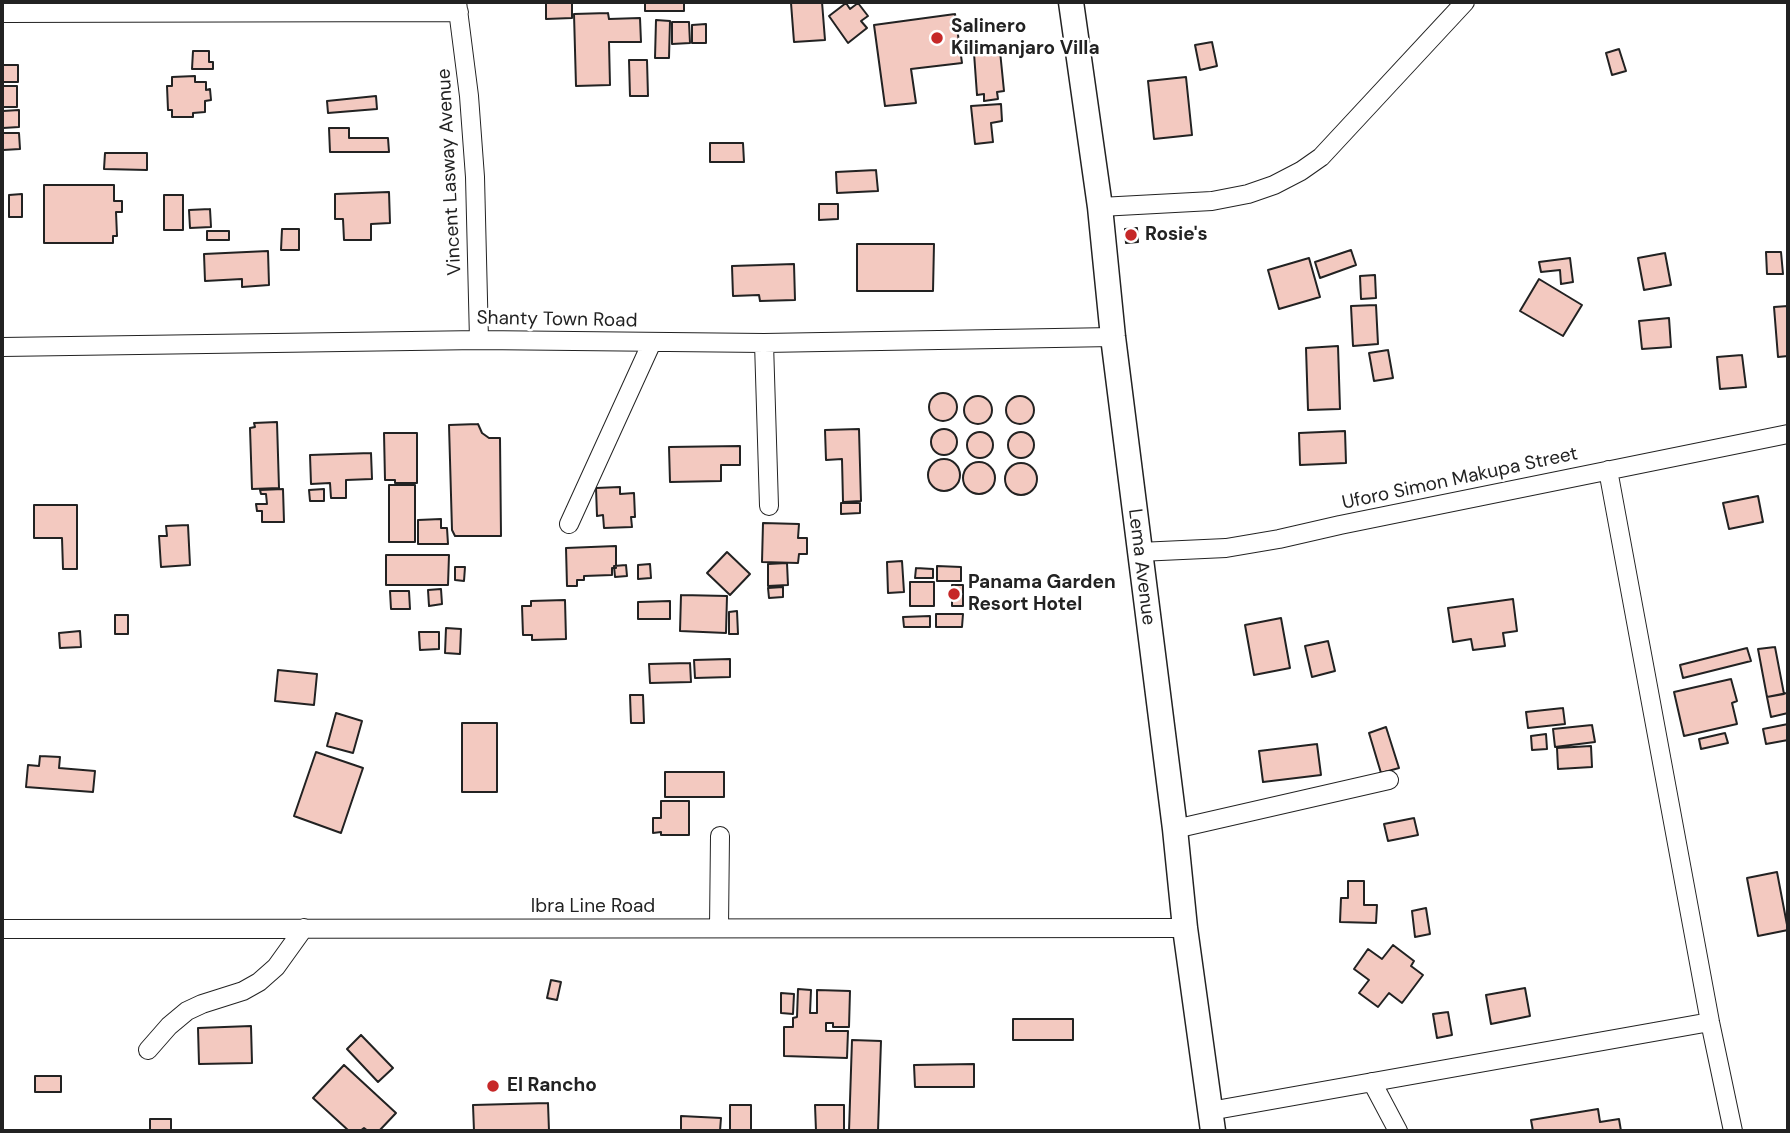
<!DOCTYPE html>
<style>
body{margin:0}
#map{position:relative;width:1790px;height:1133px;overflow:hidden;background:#fff;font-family:"DM Sans",sans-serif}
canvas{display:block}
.frame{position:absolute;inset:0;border:4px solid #222;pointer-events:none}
</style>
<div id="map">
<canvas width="1790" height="1133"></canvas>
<div class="frame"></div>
</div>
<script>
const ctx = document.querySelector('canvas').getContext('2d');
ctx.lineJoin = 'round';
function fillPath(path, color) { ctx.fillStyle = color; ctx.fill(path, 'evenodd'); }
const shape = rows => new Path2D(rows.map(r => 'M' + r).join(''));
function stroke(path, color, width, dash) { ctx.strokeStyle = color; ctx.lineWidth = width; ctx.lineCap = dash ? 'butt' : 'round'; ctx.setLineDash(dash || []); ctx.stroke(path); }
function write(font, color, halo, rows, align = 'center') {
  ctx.font = font + ' "DM Sans",sans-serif'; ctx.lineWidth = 5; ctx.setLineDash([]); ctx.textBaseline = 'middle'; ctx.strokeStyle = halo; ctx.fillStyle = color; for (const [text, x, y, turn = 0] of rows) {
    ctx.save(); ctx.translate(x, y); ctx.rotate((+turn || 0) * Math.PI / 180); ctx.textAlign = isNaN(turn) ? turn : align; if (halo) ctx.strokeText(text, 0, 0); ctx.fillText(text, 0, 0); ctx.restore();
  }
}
const building = shape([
 [546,2,572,2,572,18,546,19,546,2],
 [645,2,684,2,684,11,645,11,645,2],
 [822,2,825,40,794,42,791,3,822,2],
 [846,3,850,9,858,3,868,16,861,21,867,28,848,43,829,16,846,3],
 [608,13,609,19,640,18,641,42,609,42,610,85,576,86,574,14,608,13],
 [955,14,962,63,911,69,916,103,885,106,874,25,955,14],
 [656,20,670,21,669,58,655,58,656,20],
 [672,22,689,22,690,43,672,44,672,22],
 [706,24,706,43,692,43,692,25,706,24],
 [1212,42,1217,66,1200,70,1195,45,1212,42],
 [1619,49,1626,71,1612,75,1606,53,1619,49],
 [193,51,209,51,209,62,213,62,213,69,192,69,193,51],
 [1000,51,1004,91,997,92,998,99,984,101,984,94,977,95,974,53,1000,51],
 [629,60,647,60,648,96,630,96,629,60],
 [2,65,18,65,18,82,2,82,2,65],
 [195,76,195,82,206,82,206,90,210,89,211,100,205,101,205,112,193,113,193,117,172,117,172,110,168,110,167,86,172,86,172,77,195,76],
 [1186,77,1192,135,1154,139,1148,81,1186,77],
 [2,86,17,86,17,107,2,107,2,86],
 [376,96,377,109,328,113,327,101,376,96],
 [1001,104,1002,121,991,123,993,142,975,144,971,106,1001,104],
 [19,110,19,127,3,128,3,111,19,110],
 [329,128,349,128,349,138,388,138,389,152,330,152,329,128],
 [3,133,19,133,20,149,3,150,3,133],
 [710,143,743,143,744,162,710,162,710,143],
 [105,153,147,153,147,170,104,169,105,153],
 [876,170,878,191,837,193,836,172,876,170],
 [44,185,114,185,114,201,122,201,122,212,116,212,117,236,113,236,113,243,44,243,44,185],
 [389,192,390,223,371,224,371,240,344,240,343,219,335,219,335,194,389,192],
 [22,194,22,217,9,217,9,195,22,194],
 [164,195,183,195,183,230,164,230,164,195],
 [819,204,838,204,838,219,819,220,819,204],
 [210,209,211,227,190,228,189,210,210,209],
 [1137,228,1138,242,1126,243,1125,229,1137,228],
 [282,229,299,229,299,250,281,250,282,229],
 [207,231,229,231,229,240,207,240,207,231],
 [857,244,934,244,933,291,857,291,857,244],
 [1351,250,1356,265,1320,278,1315,262,1351,250],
 [268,251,269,285,242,287,242,279,205,281,204,254,268,251],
 [1766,252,1781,252,1783,274,1767,274,1766,252],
 [1665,253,1671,285,1644,290,1638,258,1665,253],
 [1309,258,1320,297,1279,309,1268,270,1309,258],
 [1570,258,1573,282,1561,284,1560,270,1541,272,1539,262,1570,258],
 [794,264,795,300,760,301,759,295,733,296,732,266,794,264],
 [1375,275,1376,298,1361,299,1360,276,1375,275],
 [1539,279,1582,305,1563,336,1520,311,1539,279],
 [1376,305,1378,344,1353,346,1351,306,1376,305],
 [1788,306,1788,356,1778,357,1774,307,1788,306],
 [1669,318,1671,347,1642,349,1639,321,1669,318],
 [1338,346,1340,409,1308,410,1306,348,1338,346],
 [1388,350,1393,378,1374,381,1369,353,1388,350],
 [1742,355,1746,387,1720,389,1717,357,1742,355],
 '929 407a14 14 0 1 1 28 0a14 14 0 1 1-28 0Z',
 '1006 410a14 14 0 1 1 28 0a14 14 0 1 1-28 0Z',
 '964 410a14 14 0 1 1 28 0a14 14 0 1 1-28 0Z',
 [277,422,279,488,252,489,250,428,255,427,254,423,277,422],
 [478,424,482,433,489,438,500,438,501,536,455,536,452,530,449,425,478,424],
 '931 442a13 13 0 1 1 26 0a13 13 0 1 1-26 0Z',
 [859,429,861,501,843,502,842,459,826,460,825,430,859,429],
 [1345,431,1346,463,1300,465,1299,433,1345,431],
 '967 445a13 13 0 1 1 26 0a13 13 0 1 1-26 0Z',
 '1008 445a13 13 0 1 1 26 0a13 13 0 1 1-26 0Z',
 [384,433,417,433,417,483,395,483,395,480,385,480,384,433],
 [740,446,740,465,721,465,721,481,670,482,669,447,740,446],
 [371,453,372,479,346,480,346,498,331,498,330,483,311,484,310,455,371,453],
 '928 475a16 16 0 1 1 32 0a16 16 0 1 1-32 0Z',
 '963 478a16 16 0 1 1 32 0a16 16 0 1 1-32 0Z',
 '1005 479a16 16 0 1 1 32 0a16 16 0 1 1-32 0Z',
 [389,485,415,485,415,542,389,542,389,485],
 [620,487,620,494,634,493,635,517,631,517,632,527,604,528,603,515,597,516,596,488,620,487],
 [283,489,284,522,262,522,262,511,257,511,256,504,267,504,266,494,261,494,260,490,283,489],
 [324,489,324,501,310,501,309,490,324,489],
 [1758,496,1763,522,1729,529,1723,503,1758,496],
 [841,503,860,503,860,513,841,514,841,503],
 [34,505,77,505,77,569,63,569,62,538,34,538,34,505],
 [441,519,441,528,447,528,448,544,418,544,418,520,441,519],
 [763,523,799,524,798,538,807,538,807,554,799,554,798,563,762,562,763,523],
 [188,525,190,565,161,567,159,536,167,536,166,526,188,525],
 [616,546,616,568,612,568,612,575,584,576,584,580,577,580,577,586,567,586,566,548,616,546],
 [727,552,750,574,730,595,707,573,727,552],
 [386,555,449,555,448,585,386,585,386,555],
 [902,561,904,592,888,593,887,562,902,561],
 [787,563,788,585,768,586,768,564,787,563],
 [650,564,651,578,638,579,638,565,650,564],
 [626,565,627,576,615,577,614,566,626,565],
 [937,566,961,567,961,581,937,581,937,566],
 [455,567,465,567,464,581,455,580,455,567],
 [916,568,933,569,933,578,915,578,916,568],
 [910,582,934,582,934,606,910,606,910,582],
 [952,585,963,585,963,606,952,606,952,585],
 [783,587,783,597,769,598,768,588,783,587],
 [441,589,442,604,429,606,428,590,441,589],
 [390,591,409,591,410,609,391,609,390,591],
 [681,595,727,596,726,633,680,631,681,595],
 [1513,599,1517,631,1503,633,1505,646,1473,650,1471,639,1453,642,1448,608,1513,599],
 [565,600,566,639,532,640,532,635,523,635,522,606,531,606,531,601,565,600],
 [670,601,670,619,638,619,638,602,670,601],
 [737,611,738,634,729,634,729,612,737,611],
 [936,614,963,614,962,627,936,627,936,614],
 [115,615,128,615,128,634,115,634,115,615],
 [930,616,930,627,904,627,903,617,930,616],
 [1281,618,1290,668,1254,675,1245,625,1281,618],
 [446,628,461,629,460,654,445,653,446,628],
 [80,631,81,647,60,648,59,633,80,631],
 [419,632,439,632,439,649,420,650,419,632],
 [1328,641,1335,671,1312,677,1305,646,1328,641],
 [1775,647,1784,694,1767,697,1758,649,1775,647],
 [1747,648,1751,661,1683,678,1680,665,1747,648],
 [730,659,730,677,695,678,694,660,730,659],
 [690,663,691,682,650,683,649,664,690,663],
 [278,670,317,674,314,705,275,701,278,670],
 [1731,679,1737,701,1732,703,1737,724,1684,736,1674,692,1731,679],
 [1787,693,1788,713,1771,717,1767,697,1787,693],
 [630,695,643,695,644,723,631,723,630,695],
 [1563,708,1565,724,1528,728,1526,712,1563,708],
 [336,713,362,721,353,753,327,746,336,713],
 [462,723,497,723,497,792,462,792,462,723],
 [1788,724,1788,740,1766,744,1763,729,1788,724],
 [1592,725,1595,742,1555,747,1553,729,1592,725],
 [1386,727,1399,768,1381,773,1369,733,1386,727],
 [1725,733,1728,743,1701,749,1699,739,1725,733],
 [1546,734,1547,749,1532,750,1531,736,1546,734],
 [1317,744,1321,775,1263,782,1259,751,1317,744],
 [1591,746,1592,767,1558,769,1557,748,1591,746],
 [316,752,363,768,341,833,294,816,316,752],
 [40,756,60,757,59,768,95,771,93,792,26,787,28,765,39,766,40,756],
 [665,772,724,772,724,797,665,797,665,772],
 [661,801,689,801,689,835,661,835,661,832,653,833,653,818,661,818,661,801],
 [1414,818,1418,835,1388,841,1384,824,1414,818],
 [1777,872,1788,930,1758,936,1747,878,1777,872],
 [1348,881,1364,881,1364,905,1377,905,1376,923,1340,922,1341,898,1348,898,1348,881],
 [1426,908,1430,934,1415,937,1412,911,1426,908],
 [1393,945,1414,961,1411,966,1423,975,1402,1003,1389,993,1378,1007,1359,993,1369,980,1354,969,1368,949,1382,959,1393,945],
 [551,980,561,982,557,1000,547,998,551,980],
 [1525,988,1530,1016,1491,1024,1486,995,1525,988],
 [798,989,811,990,810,1013,817,1013,817,990,850,991,849,1027,833,1027,833,1023,826,1023,826,1031,848,1031,847,1058,784,1056,784,1027,793,1027,793,1018,797,1017,798,989],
 [781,993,794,994,793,1014,781,1013,781,993],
 [1448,1012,1452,1035,1437,1038,1433,1014,1448,1012],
 [1013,1019,1073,1019,1073,1040,1013,1040,1013,1019],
 [251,1026,252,1063,199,1064,198,1028,251,1026],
 [361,1035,393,1068,378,1082,347,1049,361,1035],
 [852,1040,881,1041,878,1131,849,1131,852,1040],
 [974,1064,974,1087,915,1087,914,1065,974,1064],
 [344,1065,396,1113,379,1131,368,1131,364,1128,360,1131,349,1131,313,1098,344,1065],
 [35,1076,61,1076,61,1092,35,1092,35,1076],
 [548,1103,549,1131,474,1131,473,1105,548,1103],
 [730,1105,751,1105,751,1131,730,1131,730,1105],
 [815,1105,844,1105,844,1131,816,1131,815,1105],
 [1598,1109,1600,1122,1619,1119,1621,1131,1533,1131,1531,1120,1598,1109],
 [681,1116,721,1118,720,1131,681,1131,681,1116],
 [150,1119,171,1119,171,1131,150,1131,150,1119]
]);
fillPath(building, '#f3c9c0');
stroke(building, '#222', 2);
const minor = shape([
 [457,2,469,96,475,177,479,340],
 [2,13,459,12],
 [1100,207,1212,201,1248,194,1274,185,1301,171,1321,157,1465,2],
 [764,343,769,506],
 [2,347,479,340,764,343,1113,337],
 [1608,470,1710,1022,1733,1131],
 [569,524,652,342],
 [1139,552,1226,548,1279,539,1340,525,1788,434],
 [1175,829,1389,780],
 [719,927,720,836],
 [2,929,1185,928],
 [148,1050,169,1026,187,1011,202,1004,243,991,259,982,276,967,304,928],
 [1372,1082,1398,1131],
 [1210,1111,1710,1022]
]);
const secondary = shape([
 [1071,2,1100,207,1113,337,1175,829,1185,928,1213,1131]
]);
stroke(minor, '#222', 20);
stroke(secondary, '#222', 27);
stroke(minor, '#fff', 18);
stroke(secondary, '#fff', 24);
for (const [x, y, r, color] of [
 [937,38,7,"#c62828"],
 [1131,235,7,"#c62828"],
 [954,594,7,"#c62828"],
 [493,1086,7,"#c62828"]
]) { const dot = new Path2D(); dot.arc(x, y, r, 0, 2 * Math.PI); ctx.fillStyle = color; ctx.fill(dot); stroke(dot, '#fff', 2.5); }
write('bold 19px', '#222', '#fff', [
 ["Salinero",951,27],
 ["Kilimanjaro Villa",951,49],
 ["Rosie's",1145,235],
 ["Panama Garden",968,583],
 ["Resort Hotel",968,605],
 ["El Rancho",507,1086]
], 'left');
write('19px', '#222', '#fff', [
 ["Vincent Lasway Avenue",450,172,-93],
 ["Shanty Town Road",557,320,1],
 ["Uforo Simon Makupa Street",1460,479,-12],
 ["Lema Avenue",1141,567,83],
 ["Ibra Line Road",593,907]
]);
</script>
